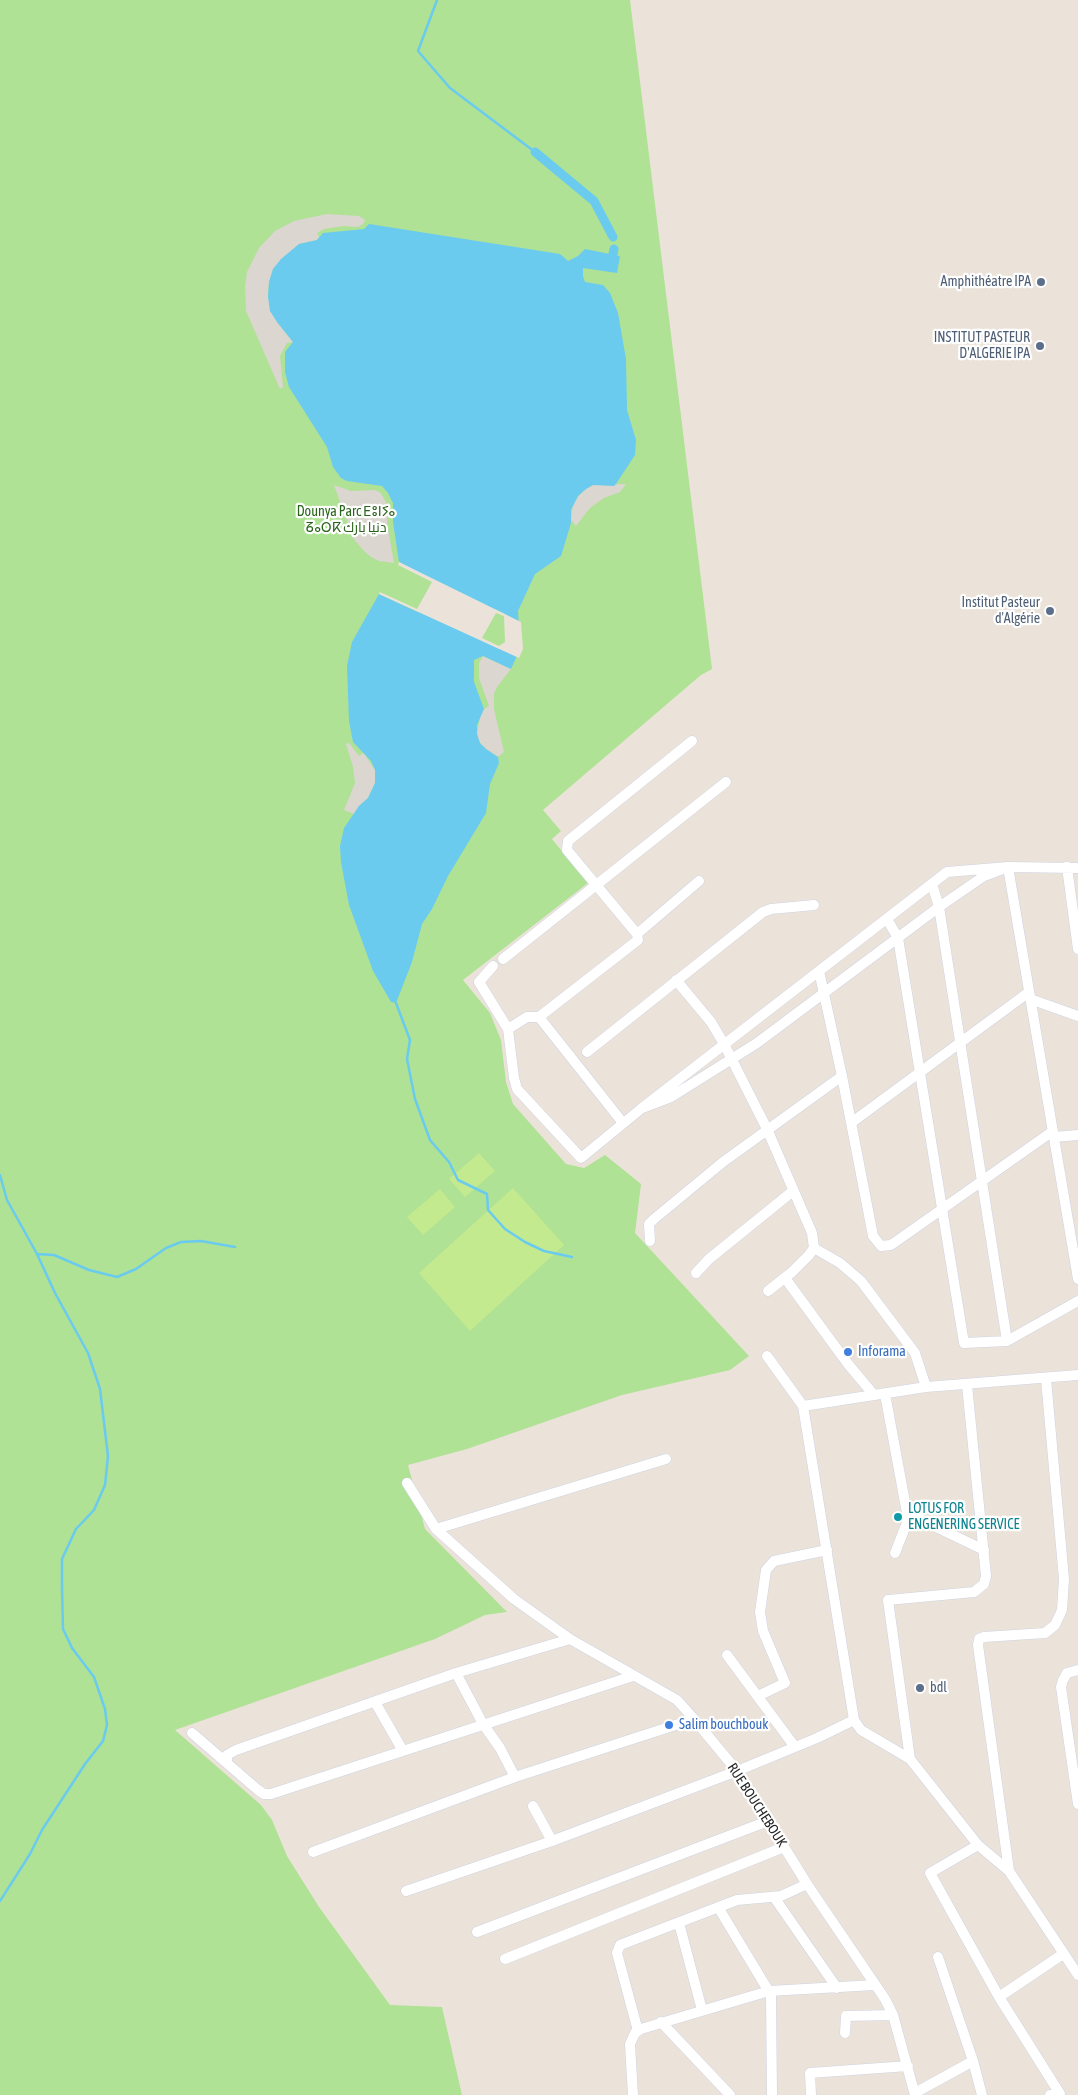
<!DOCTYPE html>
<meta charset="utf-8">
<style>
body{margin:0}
canvas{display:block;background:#ebe3d9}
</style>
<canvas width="1078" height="2095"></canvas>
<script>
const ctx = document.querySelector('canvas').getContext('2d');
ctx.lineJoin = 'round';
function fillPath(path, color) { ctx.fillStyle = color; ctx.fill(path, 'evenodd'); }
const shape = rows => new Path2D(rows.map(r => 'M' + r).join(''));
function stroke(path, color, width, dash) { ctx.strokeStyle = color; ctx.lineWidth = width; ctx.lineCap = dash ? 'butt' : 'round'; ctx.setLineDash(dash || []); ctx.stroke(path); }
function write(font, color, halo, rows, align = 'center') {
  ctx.font = font + ' "Asap Condensed",Cairo,"Noto Sans Tifinagh",sans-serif'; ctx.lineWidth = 4.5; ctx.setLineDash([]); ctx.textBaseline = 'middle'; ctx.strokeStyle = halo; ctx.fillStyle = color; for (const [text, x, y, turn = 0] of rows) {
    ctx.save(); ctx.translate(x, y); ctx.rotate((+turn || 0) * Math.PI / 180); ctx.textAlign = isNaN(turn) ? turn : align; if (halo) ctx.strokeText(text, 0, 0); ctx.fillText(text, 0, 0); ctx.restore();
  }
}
fillPath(shape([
 [0,0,630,0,712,669,701,675,543,810,561,831,552,839,588,883,463,980,490,1013,501,1040,506,1082,513,1104,566,1164,584,1168,605,1155,641,1184,635,1233,749,1356,730,1370,622,1395,467,1449,408,1465,425,1529,507,1612,485,1615,435,1639,175,1730,261,1805,272,1820,287,1856,319,1907,390,2005,442,2007,462,2095,0,2095]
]), '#afe294');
fillPath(shape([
 [479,1153,495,1171,465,1197,449,1179],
 [513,1188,564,1245,470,1331,419,1273],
 [440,1189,455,1207,423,1235,407,1217]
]), '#c4ea8f');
fillPath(shape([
 [327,214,359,216,365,220,363,224,358,227,343,226,324,229,317,233,319,237,317,240,299,244,273,269,269,282,268,297,277,322,293,342,287,343,280,356,283,387,280,389,246,311,245,286,247,272,259,248,275,231,294,221],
 [626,484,620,492,604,498,590,508,576,526,571,520,573,504,581,493,586,489,593,485],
 [334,485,351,491,375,490,381,493,388,506,387,523,394,563,379,561,371,557,363,550,353,538],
 [483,656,511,669,497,687,494,694,494,709,504,752,498,757,486,749,480,743,477,734,480,717,484,709,489,706,479,678,479,663],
 [349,743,359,756,363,753,365,755,375,770,375,783,368,798,359,806,354,814,344,810,355,783,353,767,346,744]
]), '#dbd6d0');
fillPath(shape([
 [369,224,560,254,568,261,578,256,585,249,620,256,617,273,583,268,583,276,585,282,603,285,610,293,618,313,626,359,627,410,636,440,635,455,616,484,614,486,593,485,586,489,578,496,571,510,571,523,561,556,535,574,518,611,520,649,511,669,483,656,474,660,474,682,484,709,477,725,477,734,480,743,486,749,498,757,499,763,490,784,486,813,448,876,432,909,422,924,412,962,396,1003,391,1002,373,971,349,905,341,862,340,846,344,828,359,806,368,798,375,783,375,770,371,761,353,742,349,721,347,666,352,642,379,594,418,612,435,581,399,562,393,522,393,503,388,493,382,486,347,481,341,478,333,467,327,447,289,387,285,372,285,352,293,342,277,322,270,311,268,297,269,282,273,269,281,259,299,244,317,240,323,233,364,229],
 [495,609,507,615,506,645,499,649,479,639]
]), '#6acbef');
fillPath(shape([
 [399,562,521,622,523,649,519,658,379,594,380,592,417,609,432,582,398,565],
 [496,613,504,616,505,642,499,646,482,638]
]), '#ebe3d9');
stroke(shape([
 [437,0,418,51,450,88,535,152],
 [396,1003,410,1040,407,1059,415,1099,430,1140,449,1162,458,1180,487,1194,488,1210,505,1229,525,1242,544,1251,572,1257],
 [0,1175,7,1200,37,1254,55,1293,88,1353,100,1389,108,1456,105,1485,94,1510,76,1529,62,1559,62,1588,63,1629,72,1648,94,1677,105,1709,107,1725,103,1741,85,1764,42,1830,30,1854,0,1901],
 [37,1254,54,1255,89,1270,117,1277,136,1269,166,1248,181,1242,201,1241,235,1247]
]), '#6acbef', 2.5);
stroke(shape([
 [535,152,594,201,613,237],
 [613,254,614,249]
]), '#6acbef', 9);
const minor = shape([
 [1067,867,1078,949],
 [932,884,939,907,1007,1341],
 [887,919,898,938,964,1343,1007,1341,1078,1301],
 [637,934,699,881],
 [503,959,726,782],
 [493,966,479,982,508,1029,514,1078,517,1089,581,1158,642,1108,947,872,1008,867,1078,868],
 [819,971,842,1076,873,1236,881,1246,891,1245,1053,1131],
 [676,980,711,1022,724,1044,767,1129,812,1233,814,1248,809,1255,792,1272,768,1291],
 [1030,999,1078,1016],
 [508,1029,527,1017,539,1017],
 [587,1052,763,912,771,909,814,905],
 [642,1108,671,1097,757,1043,939,907,984,876,1008,867,1078,1279],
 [623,1123,539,1017,638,940,637,934,567,850,568,841,692,741],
 [851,1123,1029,992],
 [1054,1137,1078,1135],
 [650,1241,649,1224,654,1219,723,1162,842,1076],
 [814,1248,840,1263,861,1281,915,1353,926,1387],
 [696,1273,709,1259,793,1191],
 [785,1278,848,1364,874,1395],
 [767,1356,803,1406,854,1720,861,1730,910,1759,978,1845,1009,1871,1078,1975],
 [885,1394,907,1513,984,1550],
 [803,1406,926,1387,1078,1375],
 [407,1483,436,1529,514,1599,570,1639,677,1700,694,1719,737,1771,807,1884,885,1999,893,2015,915,2095],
 [436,1529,666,1459],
 [895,1553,910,1515],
 [727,1655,795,1747],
 [1078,1670,1067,1673,1063,1680,1061,1687,1078,1804],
 [456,1673,483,1724,500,1748,515,1777],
 [758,1696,785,1683,763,1631,760,1612,766,1570,774,1561,827,1550],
 [375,1702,403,1751],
 [192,1733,258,1790,264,1794,271,1794,633,1676],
 [910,1759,888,1600,974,1592,984,1584,986,1576,967,1385],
 [227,1763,227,1755,236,1750,456,1673,570,1639],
 [533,1806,552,1841],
 [978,1845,930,1873,999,1997,1060,2094,1050,2095],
 [313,1852,515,1777,694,1719],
 [1009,1871,978,1645,979,1639,984,1637,1045,1633,1055,1625,1062,1610,1064,1579,1046,1379],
 [406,1891,552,1841,737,1771,817,1738,854,1720],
 [774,1897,837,1988],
 [718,1907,771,1995,772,2095],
 [679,1923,702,2010],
 [477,1932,768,1821],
 [938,1957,973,2061,982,2095],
 [505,1959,784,1847],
 [999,1997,1063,1954],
 [661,2022,730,2095],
 [638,2031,617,1953,620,1945,737,1900,781,1896,807,1884],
 [845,2033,846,2016,893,2015],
 [915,2093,973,2061],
 [633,2095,630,2044,635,2033,641,2029,769,1991,875,1985],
 [811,2095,810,2073,908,2066]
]);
stroke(minor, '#ced2e1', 11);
stroke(minor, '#fff', 10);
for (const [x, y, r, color] of [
 [1041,282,5,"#5c6f8a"],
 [1040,346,5,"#5c6f8a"],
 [1050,611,5,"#5c6f8a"],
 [848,1352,5,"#3f7fe0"],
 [898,1517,5,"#0f9aa8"],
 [920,1688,5,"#5c6f8a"],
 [669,1725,5,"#3f7fe0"]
]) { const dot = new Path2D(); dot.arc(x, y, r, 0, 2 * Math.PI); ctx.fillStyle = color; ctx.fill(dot); stroke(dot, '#fff', 2); }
write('14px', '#4e5e75', '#fff', [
 ["Amphithéatre IPA",1031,282],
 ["INSTITUT PASTEUR",1030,338],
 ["D'ALGERIE IPA",1030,354],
 ["Institut Pasteur",1040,603],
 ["d'Algérie",1040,619],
 ["bdl",930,1688,"left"]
], 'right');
write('14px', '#286419', '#fff', [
 ["Dounya Parc ⴹⵓⵏⵢⴰ",346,512],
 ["ⵒⴰⵔⴽ دنيا بارك",346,528]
]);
write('14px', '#366cbe', '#fff', [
 ["Inforama",858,1352],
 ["Salim bouchbouk",679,1725]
], 'left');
write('14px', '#0d838f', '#fff', [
 ["LOTUS FOR",908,1509],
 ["ENGENERING SERVICE",908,1525]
], 'left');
write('14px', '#282828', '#fff', [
 ["RUE BOUCHEBOUK",757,1805,57]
]);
</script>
